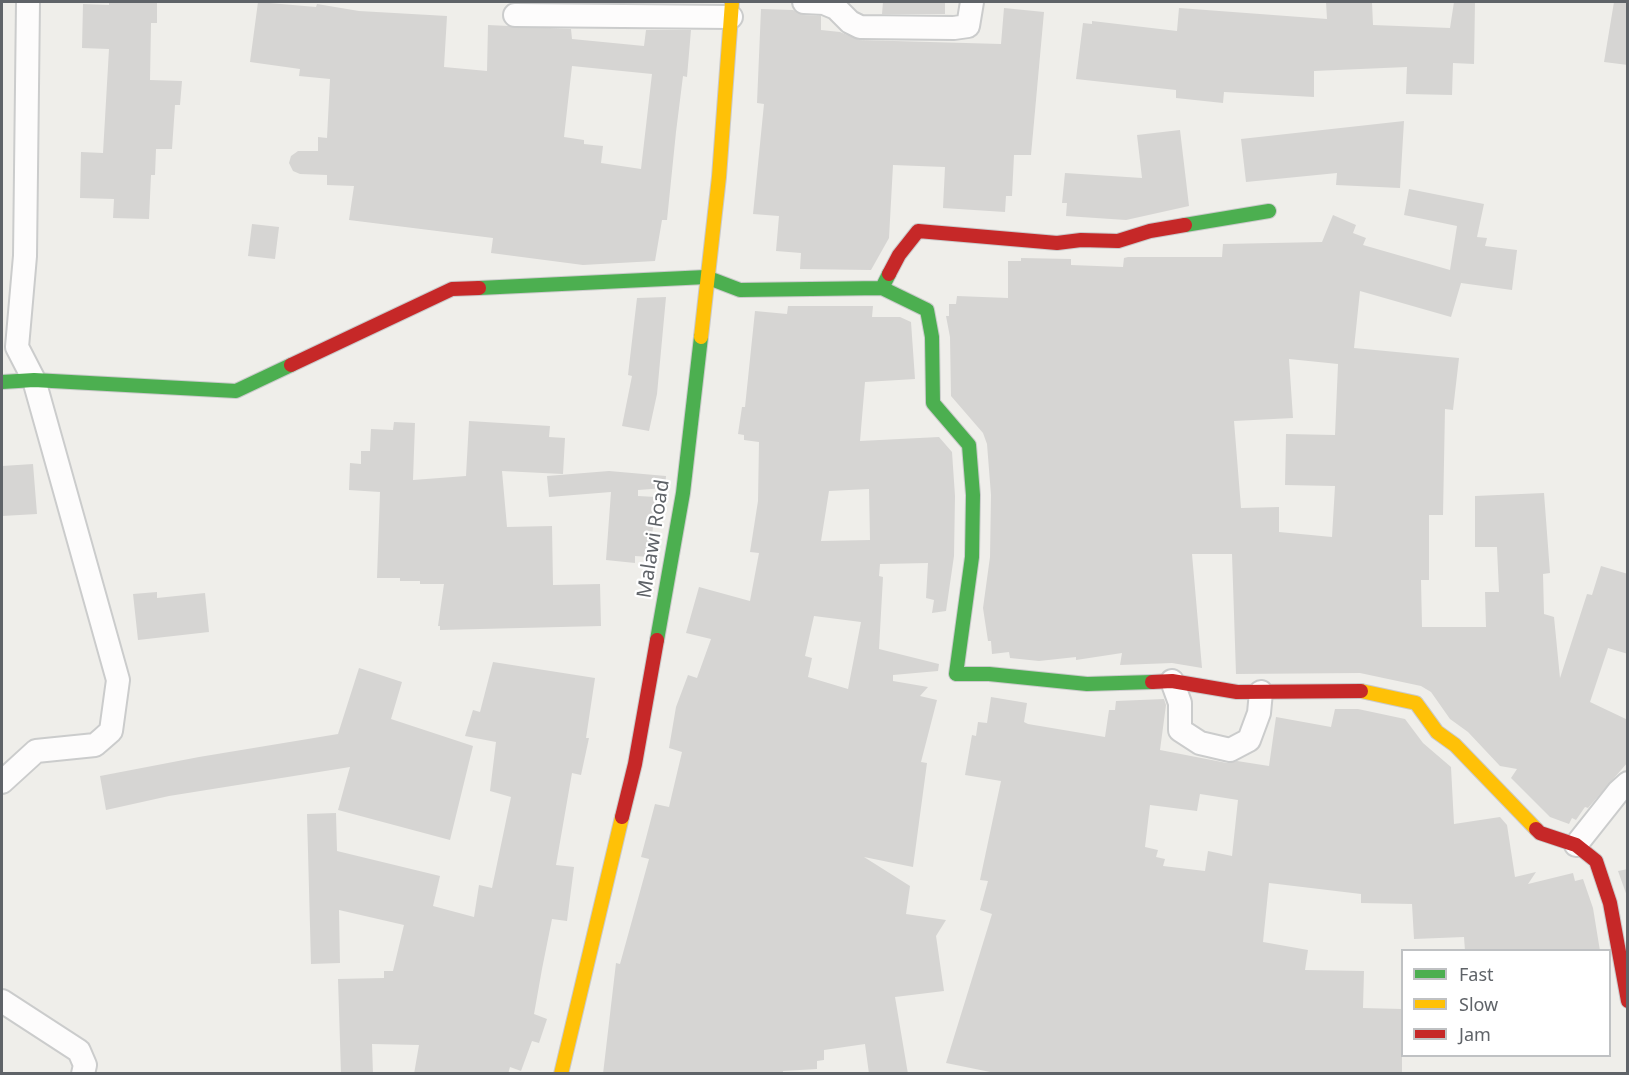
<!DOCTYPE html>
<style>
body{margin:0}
#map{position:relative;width:1629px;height:1075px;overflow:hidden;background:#efeeea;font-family:"Noto Sans",sans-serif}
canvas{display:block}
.frame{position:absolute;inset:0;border:3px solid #5f6368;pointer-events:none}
.legend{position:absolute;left:1401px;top:949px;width:210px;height:108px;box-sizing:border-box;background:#fff;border:2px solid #bfc1c3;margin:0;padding:8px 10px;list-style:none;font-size:18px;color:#5f6368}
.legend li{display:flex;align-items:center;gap:12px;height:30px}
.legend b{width:30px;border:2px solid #bfc1c3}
</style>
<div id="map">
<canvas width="1629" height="1075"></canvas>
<div class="frame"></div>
<ul class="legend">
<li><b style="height:8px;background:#4caf50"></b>Fast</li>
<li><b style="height:8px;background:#ffc107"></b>Slow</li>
<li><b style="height:8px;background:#c62828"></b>Jam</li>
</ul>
</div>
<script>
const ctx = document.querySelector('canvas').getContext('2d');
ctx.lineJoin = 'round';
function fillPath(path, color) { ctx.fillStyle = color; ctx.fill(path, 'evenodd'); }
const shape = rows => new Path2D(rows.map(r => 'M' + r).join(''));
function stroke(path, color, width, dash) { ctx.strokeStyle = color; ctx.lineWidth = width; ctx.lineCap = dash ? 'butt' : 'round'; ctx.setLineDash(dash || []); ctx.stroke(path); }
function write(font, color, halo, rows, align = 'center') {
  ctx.font = font + ' "Noto Sans",sans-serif'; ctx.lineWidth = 4.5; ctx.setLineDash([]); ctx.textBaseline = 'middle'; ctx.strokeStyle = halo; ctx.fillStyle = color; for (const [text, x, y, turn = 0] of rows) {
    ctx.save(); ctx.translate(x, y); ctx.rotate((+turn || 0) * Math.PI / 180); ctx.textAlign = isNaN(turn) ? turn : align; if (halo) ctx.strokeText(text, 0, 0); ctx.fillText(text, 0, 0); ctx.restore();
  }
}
fillPath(shape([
 [109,2,157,2,157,23,151,23,150,80,182,81,180,105,175,105,172,149,156,149,155,175,151,175,149,219,113,218,114,199,80,198,81,152,103,153,109,49,82,48,83,4,109,5],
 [258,2,316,7,317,4,359,11,447,16,444,67,487,71,488,25,571,29,572,39,644,46,646,30,691,30,687,77,683,76,676,132,667,220,662,220,655,261,583,265,491,253,493,238,349,220,354,186,327,185,327,175,300,174,293,171,289,163,291,156,298,151,318,151,318,137,327,138,330,79,299,76,300,69,250,62],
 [572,66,652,74,641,169,601,163,603,146,584,144,584,140,564,137],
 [883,2,945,2,945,14,882,14],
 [1326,2,1372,2,1373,25,1450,28,1454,2,1475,2,1474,64,1453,63,1452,95,1406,94,1407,67,1314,71,1314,97,1224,92,1223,103,1176,98,1176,90,1076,79,1083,23,1092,24,1092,21,1177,31,1179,8,1327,19],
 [1614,2,1628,2,1628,65,1604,62],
 [1004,8,1044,12,1031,155,1014,155,1012,196,1006,196,1005,212,943,208,945,167,893,165,889,238,871,270,800,269,801,253,776,251,779,216,753,214,764,104,757,103,761,9,793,10,803,15,821,16,821,30,840,32,859,40,1001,44],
 [1404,121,1400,188,1336,185,1337,173,1246,182,1241,139],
 [1180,130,1189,206,1126,220,1066,216,1067,203,1062,203,1065,173,1142,178,1137,135],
 [1409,189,1484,204,1477,237,1487,238,1485,246,1517,250,1512,290,1461,283,1451,317,1360,291,1354,348,1459,358,1453,410,1445,409,1443,515,1429,515,1429,580,1421,580,1422,627,1486,627,1485,592,1499,592,1497,547,1475,547,1475,496,1544,493,1550,573,1543,574,1544,614,1554,617,1560,678,1587,594,1592,595,1601,566,1628,574,1628,654,1608,648,1590,702,1628,720,1628,762,1588,808,1585,807,1576,820,1572,818,1569,824,1550,817,1511,778,1517,769,1500,766,1468,732,1450,719,1431,692,1421,686,1360,673,1236,674,1232,554,1192,554,1202,668,1172,663,1120,665,1122,653,1076,660,1076,657,1039,661,1010,658,1009,652,992,654,991,641,988,641,983,608,990,557,991,495,987,444,983,433,951,396,950,337,946,316,949,316,949,304,956,304,957,296,1008,298,1008,261,1021,261,1021,258,1071,259,1071,265,1123,267,1124,258,1128,257,1222,257,1223,244,1322,242,1333,215,1356,225,1353,233,1366,238,1363,245,1450,270,1457,226,1404,215],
 [1289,359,1338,364,1335,435,1286,434,1285,485,1335,486,1332,537,1279,532,1279,507,1241,508,1234,421,1293,418],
 [252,224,279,227,275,259,248,256],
 [666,297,657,394,649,431,622,426,632,376,628,375,637,298],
 [788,306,873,306,872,317,900,317,911,322,915,379,865,382,860,441,939,437,952,452,955,496,954,556,946,611,932,613,934,600,926,598,928,563,880,564,879,576,883,577,879,649,939,664,938,671,893,675,893,681,928,687,920,696,937,700,921,762,927,763,913,867,864,857,910,886,906,914,946,920,936,936,944,991,895,997,908,1074,869,1074,865,1044,824,1050,824,1060,817,1061,817,1069,783,1071,783,1074,603,1074,616,963,620,964,649,859,641,857,655,804,669,807,682,752,669,748,676,707,688,675,697,678,711,639,686,633,699,587,750,601,759,553,750,552,758,501,759,442,744,440,744,435,738,434,742,407,745,407,755,311,787,314],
 [869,489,870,540,821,541,829,491],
 [814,616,861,622,848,689,808,677,812,658,805,656],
 [469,421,550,426,549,437,565,438,563,474,502,471,507,527,552,526,553,585,600,584,601,626,440,630,440,626,438,626,444,584,420,584,420,581,400,581,400,578,377,578,380,492,349,490,350,463,361,464,361,451,370,451,371,429,393,430,394,422,415,423,413,480,466,476],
 [33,464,37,514,2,516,2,466],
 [609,471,666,476,665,488,638,490,638,496,656,497,650,557,635,556,635,563,606,560,611,492,549,497,547,476],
 [157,592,157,598,205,593,209,632,138,640,133,594],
 [493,662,595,678,586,738,589,738,581,775,572,773,556,865,574,867,567,921,552,919,542,969,534,1014,547,1019,539,1043,532,1041,521,1071,510,1067,508,1074,414,1074,419,1045,372,1044,373,1074,341,1074,338,979,384,978,384,971,393,971,404,925,339,910,340,963,311,964,307,814,336,813,337,851,440,876,433,906,474,917,479,885,492,888,511,797,490,791,496,742,465,736,473,710,480,712],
 [359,668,402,682,391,719,473,746,450,840,338,810,350,767,169,796,106,810,100,776,199,757,338,734],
 [991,697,1027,703,1024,722,1028,724,1105,737,1109,710,1115,710,1116,701,1164,699,1166,705,1160,750,1227,763,1237,761,1269,766,1276,717,1331,727,1335,709,1358,709,1405,719,1423,743,1451,767,1454,824,1500,817,1507,825,1515,877,1536,872,1528,884,1573,873,1575,881,1583,879,1593,908,1600,951,1465,951,1464,937,1414,939,1412,904,1361,903,1361,894,1269,883,1263,942,1308,950,1305,970,1364,971,1363,1008,1402,1009,1402,1074,1000,1074,946,1063,992,914,980,910,988,881,980,880,1001,781,965,775,972,735,976,736,978,722,987,723],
 [1200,794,1238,800,1232,856,1208,851,1205,871,1163,866,1165,859,1156,857,1158,850,1145,847,1150,805,1197,811],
 [1628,869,1628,899,1618,871]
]), '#d6d5d3');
const street = shape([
 [804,2,824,3,836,8,850,22,860,27,954,28,968,26,972,2],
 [515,15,731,17],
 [1172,681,1180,703,1180,730,1200,743,1230,750,1249,740,1259,713,1261,692],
 [2,782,36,751,95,745,102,739,111,731,118,680,34,380,17,347,25,256,28,2],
 [1576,845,1618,792,1628,783],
 [2,1001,79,1051,85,1065,83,1074]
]);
const fast = shape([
 [1185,225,1269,211],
 [479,288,706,277,740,290,882,288,889,274],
 [882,288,927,310,932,337,933,403,969,445,973,495,972,557,956,674,989,674,1087,684,1152,682],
 [2,382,34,380,236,391,291,365],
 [657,640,683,493,701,337]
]);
const slow = shape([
 [701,337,719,177,732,2],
 [1361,691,1416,703,1437,732,1455,745,1536,829],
 [561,1074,622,817]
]);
const jam = shape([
 [889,274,899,255,918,231,1057,243,1081,240,1118,241,1150,231,1185,225],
 [291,365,452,289,479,288],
 [1152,682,1172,681,1237,692,1361,691],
 [622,817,635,764,657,640],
 [1536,829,1540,833,1576,845,1596,861,1610,903,1628,1001]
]);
stroke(street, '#cbcccc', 26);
stroke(fast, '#cacacb', 16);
stroke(slow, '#cacacb', 16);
stroke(jam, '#cacacb', 16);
stroke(street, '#fdfcfc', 22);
stroke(fast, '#4caf50', 14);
stroke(slow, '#ffc107', 14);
stroke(jam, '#c62828', 14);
write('20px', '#5f6368', '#fff', [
 ["Malawi Road",654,539,-81]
]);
</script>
